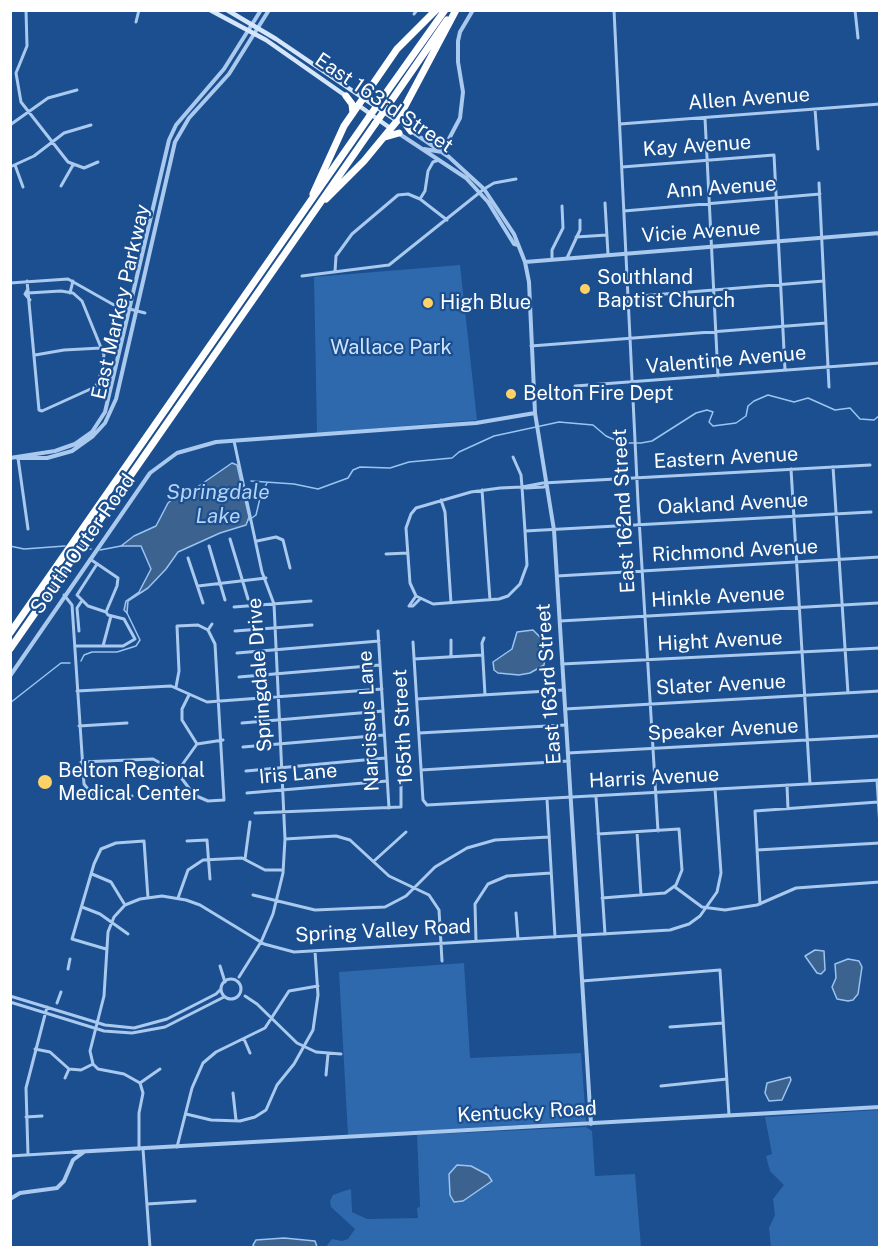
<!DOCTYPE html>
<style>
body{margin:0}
#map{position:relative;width:890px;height:1258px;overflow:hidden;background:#1b4f8f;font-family:"Public Sans",sans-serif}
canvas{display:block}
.frame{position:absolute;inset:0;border:12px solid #fff;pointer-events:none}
</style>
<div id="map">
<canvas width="890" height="1258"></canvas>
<div class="frame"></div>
</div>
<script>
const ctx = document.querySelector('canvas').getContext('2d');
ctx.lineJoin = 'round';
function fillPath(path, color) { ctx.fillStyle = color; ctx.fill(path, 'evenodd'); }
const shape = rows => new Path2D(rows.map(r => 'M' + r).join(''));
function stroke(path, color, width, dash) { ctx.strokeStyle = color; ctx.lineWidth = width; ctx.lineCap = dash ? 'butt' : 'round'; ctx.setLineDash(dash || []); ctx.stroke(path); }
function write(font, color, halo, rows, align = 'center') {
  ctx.font = font + ' "Public Sans",sans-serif'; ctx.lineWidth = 4.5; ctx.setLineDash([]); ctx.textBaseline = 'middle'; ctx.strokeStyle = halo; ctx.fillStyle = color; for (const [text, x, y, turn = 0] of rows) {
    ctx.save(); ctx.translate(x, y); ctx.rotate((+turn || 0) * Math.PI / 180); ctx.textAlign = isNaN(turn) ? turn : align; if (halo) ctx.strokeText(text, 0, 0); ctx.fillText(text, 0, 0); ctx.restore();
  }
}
fillPath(shape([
 [460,265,477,420,317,433,314,277],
 [464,963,470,1058,581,1053,586,1121,348,1135,339,972],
 [879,1110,879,1247,771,1247,769,1228,775,1215,773,1199,784,1185,770,1171,766,1156,772,1154,765,1117],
 [586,1127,592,1131,595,1176,635,1174,641,1247,325,1248,332,1239,342,1241,348,1239,355,1229,331,1207,330,1201,333,1195,344,1191,351,1189,352,1212,367,1219,418,1218,417,1208,420,1207,417,1135]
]), '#2e69ad');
const water = shape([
 [232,463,237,465,249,517,246,525,220,533,178,552,166,569,148,588,128,601,127,613,124,610,126,601,139,592,151,569,141,546,121,546,134,536,156,526,168,503,182,491,193,490,232,463],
 [533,630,547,644,544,665,530,673,519,675,498,673,494,670,493,662,512,649,517,632,533,630],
 [815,950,824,951,825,970,821,974,817,973,805,956,815,950],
 [848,959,859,961,862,967,858,994,853,1000,848,1001,837,999,832,987,836,978,835,964,848,959],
 [790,1077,791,1080,782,1100,769,1101,765,1093,767,1083,790,1077],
 [457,1165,471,1166,488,1175,492,1181,463,1201,454,1202,450,1195,449,1174,457,1165],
 [284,1238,315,1241,317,1247,255,1248,253,1245,256,1240,284,1238]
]);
fillPath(water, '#3c6290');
stroke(water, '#9cc4f0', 1.5);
stroke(shape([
 [251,481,294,484,318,489,348,478,353,470,360,467,390,468,409,462,452,458,459,452,494,436,559,422,593,425,606,436,622,443,641,443,652,441,696,413,707,410,713,412,709,422,713,426,736,423,746,416,748,406,754,401,768,395,794,402,808,398,835,410,850,408,860,419,874,420,880,415],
 [249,520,256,515,261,494,267,483],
 [10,546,24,549,65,546],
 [87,549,91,549],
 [100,550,121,546],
 [81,661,84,655,92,652,117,652,136,646,140,640,127,613],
 [10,703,61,663,70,663]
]), '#9cc4f0', 1.5);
stroke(shape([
 [26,10,27,46,16,73,21,102,68,162,84,168,98,162],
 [614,10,638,502,658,831],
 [855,10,858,38],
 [414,14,417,10],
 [136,22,139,10],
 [815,109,818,149],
 [705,118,718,376],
 [620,124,880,104],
 [10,125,48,98,77,90],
 [15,165,23,187],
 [10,167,34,156,64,133,91,125],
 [622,167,774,155,785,370],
 [819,183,829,387],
 [61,186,73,165],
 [420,199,425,191,428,171,433,162,439,160],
 [605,203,608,254],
 [624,211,820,194],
 [879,233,880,245],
 [576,237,607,235],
 [567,258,580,230,580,220],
 [552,259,552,250,563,228,562,206],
 [335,272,336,256,352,234,398,195,408,194,420,199,447,220],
 [302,276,389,265,484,189,494,183,516,179],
 [27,281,39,410,42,411,95,387,99,381,104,355,82,301,73,293,61,291,28,293],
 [10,283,68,279,114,305,145,313],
 [28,289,25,294,30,300],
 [70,293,73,281],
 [628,297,824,281],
 [531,346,826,323],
 [35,355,64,350,101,348],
 [101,371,114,374],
 [575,386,880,363],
 [234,441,262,572,274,604,285,839,283,873,273,914,261,942,239,977],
 [513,457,521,475,522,487,525,531,527,565,520,584,508,596,499,599,433,604,416,596,410,583,406,528,411,514,416,508,471,492,500,488,522,487,526,488,544,487,546,485],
 [18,458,28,529],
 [833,467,848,693],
 [791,469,810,784],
 [522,487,543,483,870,465],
 [482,490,490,600],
 [441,500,445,512,451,603],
 [525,531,871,512],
 [230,539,248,599],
 [257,541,276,537,283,540,290,568],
 [209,546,225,600],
 [386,554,408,553],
 [188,558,203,603],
 [97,564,77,595,88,606,106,612],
 [557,576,880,557],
 [198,586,266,578],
 [64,595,72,605,84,784,90,792,99,798,132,796],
 [416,596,409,606,413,606,420,599],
 [234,607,311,601],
 [560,621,878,603],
 [208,630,212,624],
 [79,631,77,608,81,602],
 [235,631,312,625],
 [378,631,389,808],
 [484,638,482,643,485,695],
 [451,640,451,657],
 [413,642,423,800,427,805,880,780],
 [75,646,123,646,135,639,124,619,108,615,106,612,117,586,118,578,90,559],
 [103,646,111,616],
 [237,653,379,641],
 [414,659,482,655],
 [562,664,880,648],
 [239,677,380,665],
 [77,691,171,686,207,702,382,689],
 [189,695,182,709,182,720,197,744],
 [417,699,564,690],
 [565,709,880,691],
 [242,723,383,711],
 [79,726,127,723],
 [419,733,566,725],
 [243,747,384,735],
 [568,753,880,736],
 [81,762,153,759,177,772,194,795,208,801,224,800,215,644,208,630,198,625,177,626,179,671,176,687],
 [421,770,569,761],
 [246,771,385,758],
 [177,772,197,744,223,740],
 [877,780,880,827],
 [787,785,788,809],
 [247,793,387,781],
 [596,797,605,934],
 [547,799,555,937],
 [255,813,401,807,401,778],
 [637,832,641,895],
 [598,834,679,829,682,870,676,885,665,893,602,898],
 [285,839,336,836,350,840,389,876,429,895,439,910,442,961],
 [187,841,207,840,210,879],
 [757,850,880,843],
 [245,859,250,822],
 [374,861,406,832],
 [92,874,111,882,125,905],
 [675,887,702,907,725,910,757,905,796,888,880,882],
 [253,895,315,910,385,907,406,896,435,867,467,848,495,840,549,837],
 [178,898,188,870,203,860,242,858,265,870,283,870],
 [760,904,755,811,878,802],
 [82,907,100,914,128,934],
 [516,913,518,939],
 [476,941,475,904,488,884,507,876,551,873],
 [106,949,72,939,94,864,101,849,116,843,144,841,148,898],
 [220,966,225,982],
 [68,969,70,959],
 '221 989a10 10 0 1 1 20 0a10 10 0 1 1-20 0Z',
 [582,981,720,970,729,1115],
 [10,996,105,1025,134,1028,167,1019,216,994,221,989],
 [245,996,257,1004,297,1043,316,1052,341,1054],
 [10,1002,104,1031,132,1033,165,1027,224,997],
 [57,1003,61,992],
 [670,1027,723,1023],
 [244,1039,250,1053],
 [35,1049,50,1052,69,1069,81,1070,93,1064],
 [326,1075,328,1054],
 [65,1078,69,1069],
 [140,1083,160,1069],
 [661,1086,727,1079],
 [233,1093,236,1120],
 [186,1114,211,1120,240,1121,255,1117,266,1110,277,1085,294,1064,313,1030,318,995,315,951],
 [26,1117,42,1116],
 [177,1147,192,1088,203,1063,216,1052,265,1028,289,991,318,986],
 [139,1149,139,1113,143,1093,140,1083,124,1074,98,1069,93,1064,90,1051,104,996,108,932,114,917,125,905,140,899,162,896,186,900,200,905,264,944,294,952,670,930,689,924,700,916,717,892,721,873,715,789],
 [143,1149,150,1248],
 [28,1155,26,1088,47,1007],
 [10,1156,75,1152],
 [147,1204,195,1201]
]), '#a9c9ee', 3);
stroke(shape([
 [411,131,449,157,484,189,514,234,525,262,529,282,535,413,554,530,591,1124],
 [398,133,466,178,488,202,514,244,518,245],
 [424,149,442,152,460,118,463,92,458,62,458,41,460,32,473,10],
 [525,262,880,233],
 [10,458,55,451,75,444,92,432,105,412,169,140,176,125,224,69,261,10],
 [18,458,47,458,72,451,93,436,105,423,116,399,175,142,189,118,229,74,269,10],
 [10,676,150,473,177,453,216,442,476,423,535,413],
 [74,1152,880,1107],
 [10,1199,20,1193,57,1188,64,1181,73,1160,84,1152]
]), '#a9c9ee', 4);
stroke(shape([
 [210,10,266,40,346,96],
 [227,10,276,39,397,121],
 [358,105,390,128]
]), '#d6e6fa', 4.5);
stroke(shape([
 [346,96,352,104,353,113],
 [381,100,445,10],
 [389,104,447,20],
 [403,112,404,122,411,131],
 [385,137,399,133],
 [313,194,344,126,364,97,397,49,436,10],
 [326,199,364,161,397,121,456,10],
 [10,633,369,117],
 [10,649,375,124]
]), '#fff', 7);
stroke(shape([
 [369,117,381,100],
 [375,124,389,104]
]), '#fff', 7);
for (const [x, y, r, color] of [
 [585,289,6,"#ffd166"],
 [428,303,6,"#ffd166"],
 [511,394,6,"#ffd166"],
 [45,782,8,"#ffd166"]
]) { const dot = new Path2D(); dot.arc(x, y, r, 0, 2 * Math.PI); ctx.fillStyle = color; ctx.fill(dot); stroke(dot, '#1b4f8f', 2); }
write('20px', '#fff', '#1b4f8f', [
 ["Allen Avenue",749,99,-4],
 ["East 163rd Street",384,103,34],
 ["Kay Avenue",697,146,-4],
 ["Ann Avenue",721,188,-4],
 ["Vicie Avenue",701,232,-4],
 ["East Markey Parkway",121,302,-77],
 ["Valentine Avenue",726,360,-5],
 ["Eastern Avenue",726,458,-3],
 ["Oakland Avenue",733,504,-3],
 ["East 162nd Street",624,511,-93],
 ["South Outer Road",83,544,-55],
 ["Richmond Avenue",735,551,-3],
 ["Hinkle Avenue",718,597,-3],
 ["Hight Avenue",720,641,-3],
 ["Springdale Drive",260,675,-94],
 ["East 163rd Street",549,684,-94],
 ["Slater Avenue",721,685,-3],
 ["Narcissus Lane",369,721,-93],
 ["165th Street",403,727,-93],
 ["Speaker Avenue",723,730,-3],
 ["Iris Lane",298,774,-5],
 ["Harris Avenue",654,778,-3],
 ["Spring Valley Road",383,931,-3],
 ["Kentucky Road",527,1112,-3]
]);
write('20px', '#fff', '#1b4f8f', [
 ["Southland",597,278],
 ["Baptist Church",597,301],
 ["High Blue",440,303],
 ["Belton Fire Dept",523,394],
 ["Belton Regional",58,771],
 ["Medical Center",58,794]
], 'left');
write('20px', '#cfe3fa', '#1b4f8f', [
 ["Wallace Park",391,348]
]);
write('italic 21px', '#b5d3f5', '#1b4f8f', [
 ["Springdale",218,493],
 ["Lake",218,517]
]);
</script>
